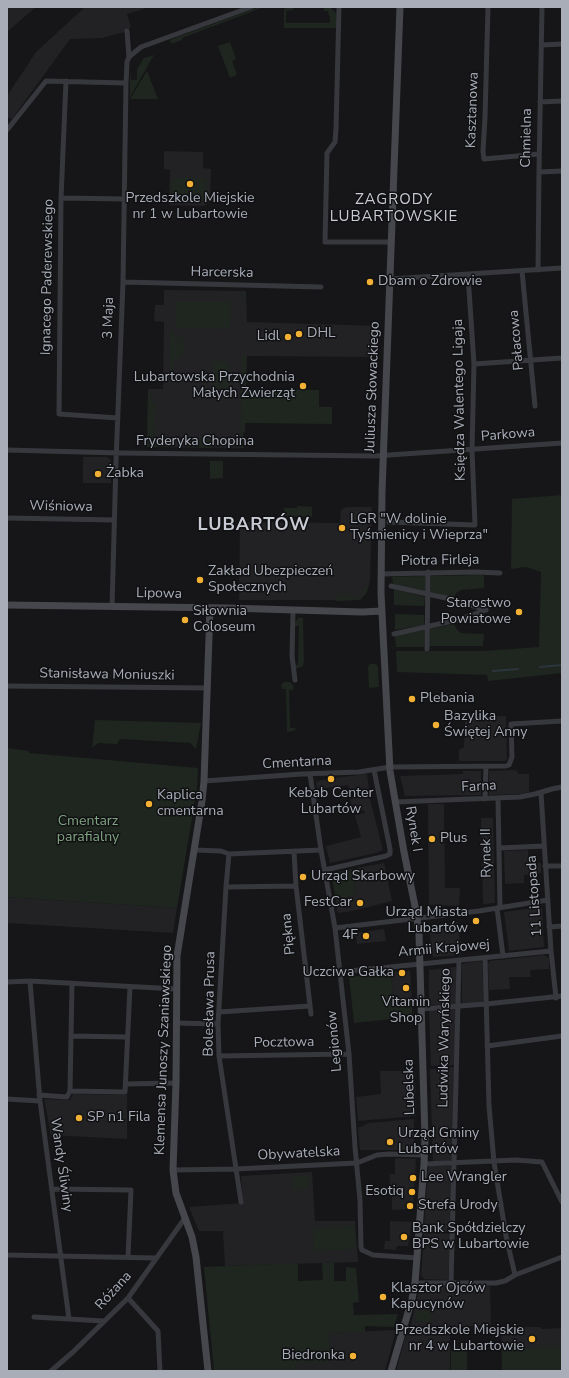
<!DOCTYPE html>
<meta charset="utf-8">
<style>
body{margin:0}
#map{position:relative;width:569px;height:1378px;overflow:hidden;background:#161618;font-family:"Nunito Sans",sans-serif}
canvas{display:block}
.frame{position:absolute;inset:0;border:8px solid #a8adb8;pointer-events:none}
</style>
<div id="map">
<canvas width="569" height="1378"></canvas>
<div class="frame"></div>
</div>
<script>
const ctx = document.querySelector('canvas').getContext('2d');
ctx.lineJoin = 'round';
function fillPath(path, color) { ctx.fillStyle = color; ctx.fill(path, 'evenodd'); }
const shape = rows => new Path2D(rows.map(r => 'M' + r).join(''));
function stroke(path, color, width, dash) { ctx.strokeStyle = color; ctx.lineWidth = width; ctx.lineCap = dash ? 'butt' : 'round'; ctx.setLineDash(dash || []); ctx.stroke(path); }
function write(font, color, halo, rows, align = 'center') {
  ctx.font = font + ' "Nunito Sans",sans-serif'; ctx.lineWidth = 3; ctx.setLineDash([]); ctx.textBaseline = 'middle'; ctx.strokeStyle = halo; ctx.fillStyle = color; for (const [text, x, y, turn = 0] of rows) {
    ctx.save(); ctx.translate(x, y); ctx.rotate((+turn || 0) * Math.PI / 180); ctx.textAlign = isNaN(turn) ? turn : align; if (halo) ctx.strokeText(text, 0, 0); ctx.fillText(text, 0, 0); ctx.restore();
  }
}
fillPath(shape([
 [7,7,36,7,7,32],
 [85,7,150,7,127,14,131,27,125,32,102,38,70,39,12,119,7,117,7,96,36,52],
 [164,151,203,152,203,168,211,169,210,199,208,203,204,206,169,205,170,170,164,169],
 [164,290,246,291,247,322,379,326,379,357,247,356,245,432,243,433,244,448,147,447,148,389,163,389,164,322,154,321,155,305,164,305],
 [83,457,107,457,111,460,111,483,83,483],
 [346,507,372,507,370,580,367,592,360,600,239,600,240,522,340,523,341,510],
 [506,716,507,759,505,761,459,761,459,750,464,747,465,717],
 [514,770,517,771,519,774,529,774,529,792,522,794,489,795,489,771],
 [463,771,481,771,481,795,405,796,400,776,463,774],
 [367,774,370,799,383,850,376,853,330,863,326,846,361,837,355,815,365,813,364,810,353,813,350,799,362,796,361,792,350,794,348,785,317,789,316,782,326,779],
 [428,804,444,804,445,888,460,888,459,906,429,905],
 [481,818,493,818,495,903,483,904],
 [528,850,528,863,541,863,541,873,524,875,524,883,505,884,504,851],
 [384,863,392,901,352,911,339,913,337,911,336,899,356,895,351,869],
 [7,897,177,908,173,933,7,923],
 [535,908,542,908,542,909,544,947,509,951,504,912],
 [458,922,461,955,434,957,432,955,429,925],
 [384,929,386,941,357,944,356,936,347,938,347,934],
 [544,955,549,958,549,969,530,970,531,977,509,977,510,989,489,990,488,964,490,961],
 [480,961,482,962,484,1001,481,1003,463,1004,462,1003,462,965,464,963],
 [455,967,456,967,456,1004,429,1005,429,970],
 [401,971,410,971,412,1002,395,1003,390,973],
 [454,1008,457,1010,456,1065,431,1066,429,1010],
 [454,1067,453,1160,433,1162,430,1069],
 [380,1071,415,1071,416,1116,358,1121,356,1097,381,1094],
 [73,1094,127,1095,127,1139,51,1135,44,1099,70,1100],
 [414,1119,414,1150,360,1150,358,1128,369,1123],
 [395,1158,416,1159,413,1209,392,1210,392,1196,389,1196,390,1174,395,1174],
 [430,1166,450,1166,452,1168,450,1231,449,1232,427,1230,424,1227,428,1168],
 [312,1172,315,1221,355,1221,358,1262,225,1266,223,1231,199,1231,189,1207,243,1203,241,1176],
 [390,1221,412,1222,408,1246,397,1246,396,1250,384,1249,385,1241,390,1241],
 [424,1232,451,1234,448,1280,424,1279,421,1275],
 [423,1286,490,1286,491,1325,450,1327,450,1371,396,1371,404,1341,411,1324,419,1289],
 [561,1309,562,1309,562,1371,502,1371,501,1329,513,1329,513,1327,540,1327,542,1329,562,1328],
 [396,1330,385,1371,295,1371,295,1362,329,1333]
]), '#222225');
fillPath(shape([
 [259,7,264,7,182,38,182,40,174,43,171,43,170,41,172,39],
 [286,7,293,7,293,10,286,11,286,23,330,23,330,16,329,16,328,11,324,11,324,8,331,8,336,13,337,28,284,28,284,10],
 [230,42,236,59,232,61,237,75,230,78,218,46],
 [154,55,130,97,130,69,131,80,137,80,137,69,144,58],
 [147,71,158,99,130,99],
 [172,178,207,178,206,198,202,202,171,201],
 [246,291,246,389,319,390,319,407,332,407,332,424,245,423,243,427,244,448,237,448,236,441,241,437,242,360,241,359,241,355,245,355,245,300,243,295],
 [176,302,231,302,230,329,176,328],
 [170,329,176,335,184,339,184,341,175,341,175,343,184,343,184,345,186,345,184,347,183,357,179,357,179,360,173,360,173,372,170,372],
 [213,361,229,362,229,389,212,389],
 [148,392,151,392,151,402,155,403,153,437,172,439,172,447,147,447],
 [184,438,203,438,204,440,210,440,213,439,212,448,184,447],
 [210,461,223,461,223,478,210,479],
 [562,495,562,673,488,681,487,675,397,672,396,651,483,651,539,647,541,572,526,567,511,569,512,499],
 [297,506,312,507,312,517,284,516,284,508,297,508],
 [482,575,484,576,484,588,461,590,456,593,454,598,430,592,431,576],
 [426,576,425,591,393,584,392,577],
 [370,579,367,592,360,600,336,601,337,594,351,595,356,599,360,598,363,594,364,589,367,586],
 [394,589,425,597,424,606,394,605],
 [395,614,424,615,424,625,395,630],
 [298,618,303,618,304,663,303,663,303,666,295,669,294,665,298,665,299,626,295,626,295,623],
 [454,624,458,631,461,633,484,634,483,646,429,646,430,629],
 [425,630,424,647,396,647,395,636],
 [370,664,376,664,378,667,379,687,369,688,368,667],
 [284,682,290,682,294,686,293,690,289,690,290,728,295,728,296,730,287,732,286,689,282,689,281,685],
 [95,720,201,723,196,749,190,743,120,739,117,744,98,743,92,748],
 [7,748,29,751,29,753,198,768,197,788,177,908,7,897],
 [351,869,356,895,336,899,331,874],
 [390,973,395,1003,412,1002,412,1017,354,1023,349,977],
 [308,1176,309,1189,293,1190,292,1177],
 [355,1226,356,1249,314,1251,313,1228],
 [334,1262,334,1281,346,1281,346,1267,356,1268,359,1302,353,1303,354,1315,398,1314,394,1327,365,1326,365,1332,329,1333,330,1363,295,1362,295,1371,214,1371,204,1267,298,1263,298,1281,323,1280,322,1263],
 [431,1310,431,1322,415,1321,418,1311],
 [562,1347,562,1371,502,1371,502,1348],
 [467,1350,467,1371,451,1371,451,1351]
]), '#1e261f');
stroke(shape([
 [540,667,562,665],
 [493,671,518,669]
]), '#2c353c', 2);
stroke(shape([
 [339,7,336,129,335,142,327,153,325,242,391,242],
 [488,7,485,118,483,151,484,159,539,154],
 [542,45,562,44],
 [129,57,141,47,251,7],
 [66,81,61,198,59,414,118,418],
 [540,102,562,101],
 [7,130,46,81,126,83],
 [539,172,562,171],
 [61,198,125,199],
 [538,270,539,172,542,7],
 [522,271,535,406],
 [390,279,562,268],
 [123,282,321,287],
 [474,364,562,358],
 [7,450,120,453,375,456,562,443],
 [7,518,114,520],
 [389,522,475,525,472,450,474,364,468,275],
 [381,574,476,572,500,573],
 [391,586,455,600,486,610],
 [112,607,116,462,123,282,126,83,127,62,129,57,127,31],
 [293,610,292,656,295,680],
 [394,634,457,620,486,610],
 [427,649,428,572],
 [7,686,208,688],
 [310,774,321,850,335,928,349,1054,355,1147,360,1200,361,1247,362,1250,373,1255,418,1258],
 [204,781,302,774,359,772,390,767,506,766,509,765,512,757,511,724,562,721],
 [541,793,551,951,556,998],
 [498,798,500,907],
 [485,799,486,766],
 [396,802,520,797,535,794,552,789,562,787],
 [500,848,544,846],
 [195,850,221,851,229,854,321,850],
 [294,852,296,886,311,1014],
 [229,854,226,887,218,1024,219,1056,241,1202],
 [545,866,562,866],
 [325,870,386,856,390,854,390,849,374,770],
 [226,887,296,886],
 [497,908,503,956],
 [549,927,562,926],
 [335,928,479,911,548,900],
 [485,958,489,1106,494,1162,506,1236,515,1275],
 [340,972,551,951],
 [30,981,40,1101,69,1319,103,1321],
 [7,982,30,981,176,989],
 [421,1009,486,1004,562,996],
 [219,1012,310,1006],
 [176,1023,218,1024],
 [71,1036,127,1037],
 [487,1046,562,1036],
 [219,1056,349,1054],
 [126,1084,176,1083],
 [70,1091,125,1092,130,987],
 [39,1095,67,1097,70,1091,72,984],
 [7,1099,40,1101],
 [424,1164,516,1160,542,1162,562,1202],
 [173,1170,236,1169,357,1163,377,1155,389,1154,425,1155],
 [52,1189,131,1190,128,1257],
 [7,1255,156,1258],
 [415,1283,496,1283,505,1281,515,1275,562,1257],
 [451,1284,459,960],
 [128,1298,158,1331,160,1371],
 [34,1317,69,1319],
 [51,1371,73,1352,128,1298,185,1218]
]), '#37383d', 5);
stroke(shape([
 [7,605,228,608,362,612,382,611],
 [208,1371,196,1257,192,1237,176,1193,173,1170,176,1083,177,956,202,801,204,781,210,608],
 [391,1371,412,1299,415,1283,424,1164,425,1139,419,934,416,911,404,852,390,771,381,593,382,492,400,7]
]), '#45474d', 7);
for (const [x, y, r, color] of [
 [190,184,4,"#f2b134"],
 [370,282,4,"#f2b134"],
 [299,334,4,"#f2b134"],
 [288,337,4,"#f2b134"],
 [303,386,4,"#f2b134"],
 [98,474,4,"#f2b134"],
 [342,528,4,"#f2b134"],
 [200,580,4,"#f2b134"],
 [519,612,4,"#f2b134"],
 [185,620,4,"#f2b134"],
 [412,699,4,"#f2b134"],
 [436,725,4,"#f2b134"],
 [331,779,4,"#f2b134"],
 [149,804,4,"#f2b134"],
 [432,839,4,"#f2b134"],
 [303,877,4,"#f2b134"],
 [360,903,4,"#f2b134"],
 [476,921,4,"#f2b134"],
 [366,936,4,"#f2b134"],
 [402,973,4,"#f2b134"],
 [406,988,4,"#f2b134"],
 [79,1118,4,"#f2b134"],
 [390,1142,4,"#f2b134"],
 [413,1178,4,"#f2b134"],
 [412,1192,4,"#f2b134"],
 [410,1206,4,"#f2b134"],
 [404,1237,4,"#f2b134"],
 [383,1297,4,"#f2b134"],
 [532,1339,4,"#f2b134"],
 [353,1356,4,"#f2b134"]
]) { const dot = new Path2D(); dot.arc(x, y, r, 0, 2 * Math.PI); ctx.fillStyle = color; ctx.fill(dot); stroke(dot, '#111113', 1.5); }
write('14px', '#a8adb8', '#111113', [
 ["Kasztanowa",473,110,-88],
 ["Chmielna",527,138,-89],
 ["Harcerska",222,273,1],
 ["Ignacego Paderewskiego",48,277,-89],
 ["3 Maja",109,318,-88],
 ["Pałacowa",517,340,-95],
 ["Juliusza Słowackiego",373,387,-88],
 ["Księdza Walentego Ligaja",460,400,-91],
 ["Parkowa",508,435,-5],
 ["Fryderyka Chopina",195,442],
 ["Wiśniowa",61,507,1],
 ["Piotra Firleja",440,561,-1],
 ["Lipowa",159,594,1],
 ["Stanisława Moniuszki",107,675,1],
 ["Cmentarna",297,763,-3],
 ["Farna",479,787,-3],
 ["Rynek I",413,829,81],
 ["Rynek II",487,853,-91],
 ["11 Listopada",535,896,-94],
 ["Piękna",289,934,-96],
 ["Armii Krajowej",444,949,-5],
 ["Bolesława Prusa",210,1004,-89],
 ["Ludwika Waryńskiego",445,1038,-89],
 ["Legionów",335,1041,-95],
 ["Pocztowa",284,1043,-1],
 ["Klemensa Junoszy Szaniawskiego",164,1050,-88],
 ["Lubelska",410,1087,-92],
 ["Obywatelska",299,1154,-3],
 ["Wandy Śliwiny",61,1165,82],
 ["Różana",114,1291,-48]
]);
write('14px', '#a8adb8', '#111113', [
 ["Przedszkole Miejskie",190,199,"center"],
 ["nr 1 w Lubartowie",190,215,"center"],
 ["Dbam o Zdrowie",378,282],
 ["DHL",307,334],
 ["Lidl",280,337,"right"],
 ["Lubartowska Przychodnia",295,378,"right"],
 ["Małych Zwierząt",295,394,"right"],
 ["Żabka",106,474],
 ["LGR \"W dolinie",350,520],
 ["Tyśmienicy i Wieprza\"",350,536],
 ["Zakład Ubezpieczeń",208,572],
 ["Społecznych",208,588],
 ["Starostwo",511,604,"right"],
 ["Powiatowe",511,620,"right"],
 ["Siłownia",193,612],
 ["Coloseum",193,628],
 ["Plebania",420,699],
 ["Bazylika",444,717],
 ["Świętej Anny",444,733],
 ["Kebab Center",331,794,"center"],
 ["Lubartów",331,810,"center"],
 ["Kaplica",157,796],
 ["cmentarna",157,812],
 ["Plus",440,839],
 ["Urząd Skarbowy",311,877],
 ["FestCar",352,903,"right"],
 ["Urząd Miasta",468,913,"right"],
 ["Lubartów",468,929,"right"],
 ["4F",358,936,"right"],
 ["Uczciwa Gałka",394,973,"right"],
 ["Vitamin",406,1003,"center"],
 ["Shop",406,1019,"center"],
 ["SP n1 Fila",87,1118],
 ["Urząd Gminy",398,1134],
 ["Lubartów",398,1150],
 ["Lee Wrangler",421,1178],
 ["Esotiq",404,1192,"right"],
 ["Strefa Urody",418,1206],
 ["Bank Spółdzielczy",412,1229],
 ["BPS w Lubartowie",412,1245],
 ["Klasztor Ojców",391,1289],
 ["Kapucynów",391,1305],
 ["Przedszkole Miejskie",524,1331,"right"],
 ["nr 4 w Lubartowie",524,1347,"right"],
 ["Biedronka",345,1356,"right"]
], 'left');
write('14px', '#7fa381', '#111113', [
 ["Cmentarz",88,822],
 ["parafialny",88,838]
]);
ctx.letterSpacing = '1px';
write('15px', '#c9ccd4', '#111113', [
 ["ZAGRODY",394,200],
 ["LUBARTOWSKIE",394,217]
]);
ctx.letterSpacing = '0px';
ctx.letterSpacing = '1px';
write('bold 18px', '#c9ccd4', '#111113', [
 ["LUBARTÓW",254,526]
]);
ctx.letterSpacing = '0px';
</script>
